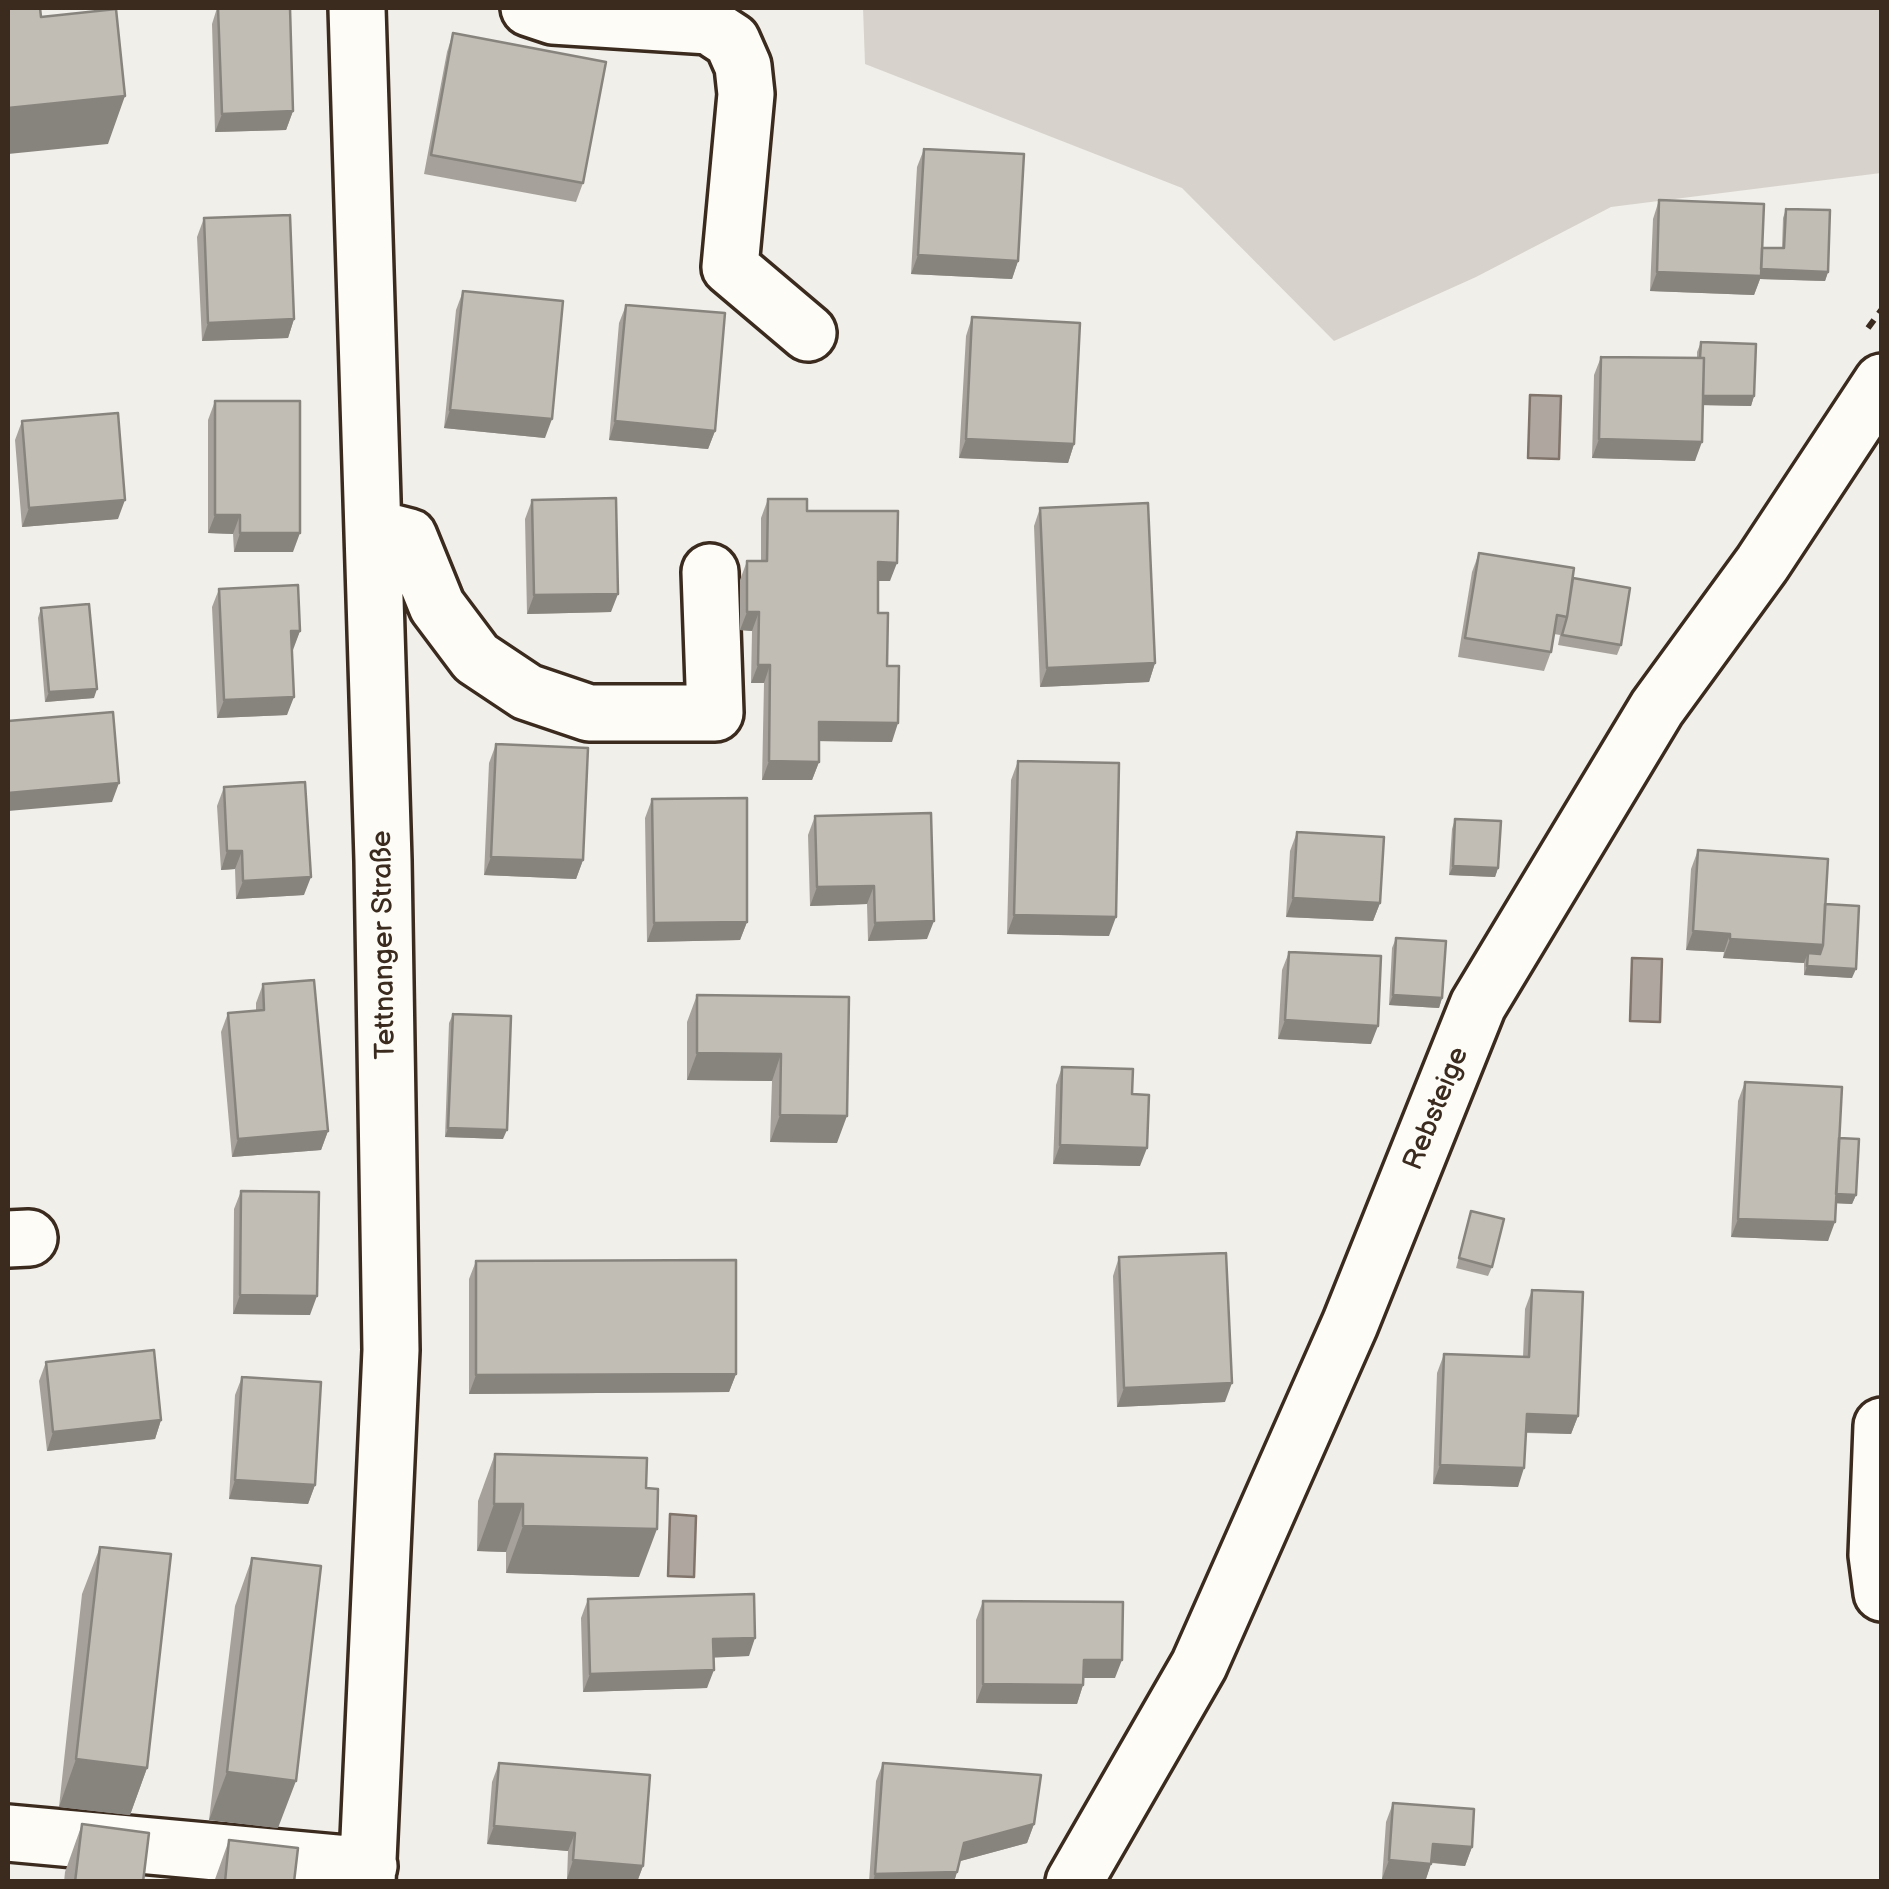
<!DOCTYPE html>
<meta charset="utf-8">
<style>
body{margin:0}
#map{position:relative;width:1889px;height:1889px;overflow:hidden;background:#f1efea;font-family:"Balsamiq Sans",sans-serif}
canvas{display:block}
.frame{position:absolute;inset:0;border:10px solid #3b2a1e;pointer-events:none}
</style>
<div id="map">
<canvas width="1889" height="1889"></canvas>
<div class="frame"></div>
</div>
<script>
const ctx = document.querySelector('canvas').getContext('2d');
ctx.lineJoin = 'round';
function fillPath(path, color) { ctx.fillStyle = color; ctx.fill(path, 'evenodd'); }
const shape = rows => new Path2D(rows.map(r => 'M' + r).join(''));
function stroke(path, color, width, dash) { ctx.strokeStyle = color; ctx.lineWidth = width; ctx.lineCap = dash ? 'butt' : 'round'; ctx.setLineDash(dash || []); ctx.stroke(path); }
function write(font, color, halo, rows, align = 'center') {
  ctx.font = font + ' "Balsamiq Sans",sans-serif'; ctx.lineWidth = 8; ctx.setLineDash([]); ctx.textBaseline = 'middle'; ctx.strokeStyle = halo; ctx.fillStyle = color; for (const [text, x, y, turn = 0] of rows) {
    ctx.save(); ctx.translate(x, y); ctx.rotate((+turn || 0) * Math.PI / 180); ctx.textAlign = isNaN(turn) ? turn : align; if (halo) ctx.strokeText(text, 0, 0); ctx.fillText(text, 0, 0); ctx.restore();
  }
}
fillPath(shape([
 [863,8,1881,8,1881,173,1611,207,1476,277,1334,341,1182,188,865,64]
]), '#d7d2cc');
const water = shape([
 [1530,395,1561,396,1559,459,1528,458,1530,395],
 [1632,958,1662,959,1660,1022,1630,1021,1632,958],
 [670,1514,696,1516,694,1577,668,1576,670,1514]
]);
fillPath(water, '#aea69f');
stroke(water, '#80746b', 2.5);
const minor = shape([
 [357,8,383,860,391,1350,367,1882],
 [529,8,553,16,709,26,732,41,743,66,746,94,730,267,808,333],
 [374,528,409,537,437,606,476,658,527,692,589,713,715,713,710,572],
 [8,1239,29,1238],
 [1882,1426,1877,1555,1882,1593],
 [8,1833,369,1866],
 [1074,1882,1199,1665,1350,1324,1478,1005,1657,708,1762,564,1882,382]
]);
stroke(minor, '#3b2a1e', 62);
stroke(shape([
 [1868,328,1882,309]
]), '#3b2a1e', 6, [10, 8]);
stroke(minor, '#fdfcf7', 55);
fillPath(shape([
 [217,8,290,8,293,111,286,130,215,132,212,24],
 [453,33,583,183,576,202,424,174,447,52],
 [924,149,1018,261,1012,279,911,274,917,167],
 [1659,200,1762,248,1782,248,1783,218,1786,209,1828,272,1825,281,1760,279,1754,295,1650,291,1653,219],
 [204,218,294,319,288,338,202,341,197,237],
 [463,291,545,438,444,428,456,310],
 [626,305,715,431,708,449,609,440,619,323],
 [972,317,1074,444,1068,463,959,458,966,336],
 [1701,342,1754,396,1751,406,1703,405,1695,461,1592,458,1594,375,1601,357,1697,358,1697,352],
 [215,401,293,552,234,552,233,534,208,533,208,420],
 [22,421,118,519,22,527,15,440],
 [768,499,807,511,890,581,878,581,878,613,887,666,892,742,819,741,819,762,812,780,762,780,764,683,751,683,752,631,740,630,740,580,747,561,761,561,761,518],
 [532,500,611,612,527,614,525,519],
 [1040,508,1155,663,1149,682,1040,687,1034,526],
 [1479,553,1573,578,1621,645,1617,655,1558,645,1560,635,1554,634,1551,652,1544,671,1458,657,1472,572],
 [219,589,300,631,292,650,287,715,217,718,212,607],
 [41,608,94,698,45,702,38,618],
 [496,744,583,860,576,879,484,875,489,763],
 [1018,761,1109,936,1007,934,1011,780],
 [224,787,304,895,236,899,235,869,221,870,217,806],
 [652,799,747,922,740,940,647,942,645,818],
 [815,816,927,939,868,941,867,904,810,906,808,835],
 [1455,819,1498,868,1495,877,1449,875,1452,829],
 [1297,832,1380,903,1373,921,1286,917,1290,851],
 [1698,850,1825,904,1852,978,1804,975,1804,963,1723,958,1724,952,1686,950,1691,869],
 [1396,938,1442,998,1439,1008,1389,1005,1392,948],
 [1289,952,1371,1044,1278,1039,1282,970],
 [263,984,328,1131,321,1150,232,1157,221,1032,228,1013,256,1011,256,1003],
 [697,995,849,997,837,1143,770,1142,772,1081,687,1080,687,1022],
 [453,1014,503,1139,445,1137,449,1023],
 [1062,1067,1132,1094,1140,1166,1053,1164,1056,1085],
 [1745,1082,1839,1138,1856,1195,1852,1204,1836,1203,1828,1241,1731,1237,1738,1101],
 [241,1191,310,1315,233,1314,234,1209],
 [1471,1211,1492,1267,1488,1276,1456,1268],
 [1119,1257,1225,1402,1117,1407,1113,1276],
 [476,1261,736,1374,729,1392,469,1394,469,1279],
 [1532,1290,1578,1416,1571,1434,1526,1433,1518,1487,1433,1484,1437,1373,1444,1354,1523,1357,1525,1309],
 [46,1362,161,1420,155,1439,47,1451,39,1381],
 [242,1377,315,1485,308,1504,229,1499,235,1395],
 [495,1454,639,1577,506,1573,506,1552,477,1551,478,1501],
 [100,1547,147,1768,130,1815,59,1807,82,1594],
 [252,1558,278,1828,209,1820,235,1606],
 [588,1599,749,1656,713,1657,707,1688,583,1692,581,1618],
 [983,1601,1115,1678,1083,1678,1083,1685,1077,1704,976,1703,976,1620],
 [499,1763,643,1866,637,1882,598,1882,567,1879,568,1851,487,1844,492,1782],
 [883,1763,1034,1824,1027,1843,960,1861,954,1882,869,1882,876,1781],
 [1393,1803,1472,1847,1465,1866,1431,1863,1425,1882,1382,1879,1386,1822],
 [82,1824,143,1882,64,1882,65,1872],
 [229,1840,294,1882,214,1882]
]), '#a6a29b');
fillPath(shape([
 [125,96,108,144,8,154,8,108],
 [293,111,286,130,215,132,222,114],
 [918,255,1018,261,1012,279,911,274],
 [1758,269,1828,272,1825,281,1760,279,1754,295,1650,291,1657,272],
 [294,319,288,338,202,341,208,323],
 [1700,396,1754,396,1751,406,1697,405],
 [450,410,552,419,545,438,444,428],
 [615,421,715,431,708,449,609,440],
 [966,439,1074,444,1068,463,959,458],
 [1599,439,1702,442,1695,461,1592,458],
 [125,500,118,519,22,527,29,508],
 [215,515,240,515,233,534,208,533],
 [240,533,300,533,293,552,234,552],
 [878,562,897,563,890,581,871,581],
 [618,594,611,612,527,614,534,595],
 [747,612,759,612,752,631,740,630],
 [291,631,300,631,293,650,284,650],
 [1155,663,1149,682,1040,687,1047,668],
 [758,665,770,665,764,683,751,683],
 [97,689,94,698,45,702,49,692],
 [294,697,287,715,217,718,224,700],
 [819,722,898,723,892,742,812,741],
 [769,761,819,762,812,780,762,780],
 [119,783,112,802,8,811,8,793],
 [227,851,242,851,235,869,221,870],
 [491,857,583,860,576,879,484,875],
 [1453,866,1498,868,1495,877,1449,875],
 [311,877,304,895,236,899,243,881],
 [874,886,867,904,810,906,817,887],
 [1293,898,1380,903,1373,921,1286,917],
 [1014,915,1116,917,1109,936,1007,934],
 [934,921,927,939,868,941,875,923],
 [747,922,740,940,647,942,654,923],
 [1693,931,1730,934,1724,952,1686,950],
 [1730,939,1823,945,1816,963,1808,953,1804,963,1723,958],
 [1807,966,1856,969,1852,978,1804,975],
 [1393,995,1442,998,1439,1008,1389,1005],
 [1285,1020,1378,1026,1371,1044,1278,1039],
 [697,1053,781,1054,772,1081,687,1080],
 [780,1115,847,1116,837,1143,770,1142],
 [448,1128,507,1130,503,1139,445,1137],
 [328,1131,321,1150,232,1157,238,1139],
 [1060,1145,1147,1148,1140,1166,1053,1164],
 [1833,1194,1856,1195,1852,1204,1830,1203],
 [1738,1219,1835,1222,1828,1241,1731,1237],
 [240,1295,317,1296,310,1315,233,1314],
 [736,1374,729,1392,469,1394,476,1375],
 [1232,1383,1225,1402,1117,1407,1124,1388],
 [1527,1414,1578,1416,1571,1434,1520,1432],
 [161,1420,155,1439,47,1451,53,1432],
 [1440,1465,1524,1468,1518,1487,1433,1484],
 [235,1480,315,1485,308,1504,229,1499],
 [494,1504,523,1504,506,1552,477,1551],
 [523,1526,657,1529,639,1577,506,1573],
 [755,1638,749,1656,706,1658,713,1639],
 [1084,1660,1122,1660,1115,1678,1077,1678],
 [714,1670,707,1688,583,1692,590,1674],
 [983,1684,1083,1685,1077,1704,976,1703],
 [76,1759,147,1768,130,1815,59,1807],
 [227,1772,296,1781,278,1828,209,1820],
 [1034,1824,1027,1843,957,1862,964,1843],
 [494,1826,575,1833,568,1851,487,1844],
 [1433,1844,1472,1847,1465,1866,1426,1862],
 [573,1860,643,1866,637,1882,598,1882,567,1879],
 [1389,1860,1431,1864,1425,1882,1382,1879],
 [957,1872,954,1882,873,1882,875,1874]
]), '#87847e');
const building = shape([
 [8,8,40,8,41,17,116,9,125,96,8,108,8,8],
 [218,8,290,8,293,111,222,114,218,8],
 [453,33,606,62,583,183,431,155,453,33],
 [924,149,1024,154,1018,261,918,255,924,149],
 [1659,200,1764,204,1761,276,1657,272,1659,200],
 [1786,209,1830,210,1828,272,1761,269,1762,248,1784,248,1786,209],
 [290,215,294,319,208,323,204,218,290,215],
 [463,291,563,301,552,419,450,410,463,291],
 [626,305,725,313,715,431,615,421,626,305],
 [972,317,1080,323,1074,444,966,439,972,317],
 [1701,342,1756,344,1754,396,1703,396,1704,358,1700,358,1701,342],
 [1601,357,1704,358,1702,442,1599,439,1601,357],
 [215,401,300,401,300,533,240,533,240,515,215,515,215,401],
 [118,413,125,500,29,508,22,421,118,413],
 [616,498,618,594,534,595,532,500,616,498],
 [768,499,807,499,807,511,898,511,897,563,878,562,878,613,888,613,887,666,899,666,898,723,819,722,819,762,769,761,770,665,758,665,759,612,747,612,747,561,767,561,768,499],
 [1148,503,1155,663,1047,668,1040,508,1148,503],
 [1479,553,1574,568,1567,617,1557,615,1551,652,1465,638,1479,553],
 [1573,578,1630,588,1621,645,1562,635,1567,617,1573,578],
 [298,585,300,631,291,631,294,697,224,700,219,589,298,585],
 [89,604,97,689,49,692,41,608,89,604],
 [113,712,119,783,8,793,8,721,113,712],
 [496,744,588,748,583,860,491,857,496,744],
 [1018,761,1119,763,1116,917,1014,915,1018,761],
 [305,782,311,877,243,881,242,851,227,851,224,787,305,782],
 [747,798,747,922,654,923,652,799,747,798],
 [931,813,934,921,875,923,874,886,817,887,815,816,931,813],
 [1455,819,1501,821,1498,868,1453,866,1455,819],
 [1297,832,1384,837,1380,903,1293,898,1297,832],
 [1698,850,1828,859,1823,945,1730,939,1730,934,1693,931,1698,850],
 [1825,904,1859,906,1856,969,1807,966,1808,953,1820,954,1823,945,1825,904],
 [1396,938,1446,941,1442,998,1393,995,1396,938],
 [1289,952,1381,956,1378,1026,1285,1020,1289,952],
 [314,980,328,1131,238,1139,228,1013,264,1010,263,984,314,980],
 [697,995,849,997,847,1116,780,1115,781,1054,697,1053,697,995],
 [453,1014,511,1016,507,1130,448,1128,453,1014],
 [1062,1067,1133,1069,1132,1094,1149,1095,1147,1148,1060,1145,1062,1067],
 [1745,1082,1842,1087,1835,1222,1738,1219,1745,1082],
 [1839,1138,1859,1139,1856,1195,1836,1194,1839,1138],
 [241,1191,319,1192,317,1296,240,1295,241,1191],
 [1471,1211,1504,1219,1492,1267,1459,1258,1471,1211],
 [1226,1253,1232,1383,1124,1388,1119,1257,1226,1253],
 [736,1260,736,1374,476,1375,476,1261,736,1260],
 [1532,1290,1583,1292,1578,1416,1527,1414,1524,1468,1440,1465,1444,1354,1529,1357,1532,1290],
 [154,1350,161,1420,53,1432,46,1362,154,1350],
 [242,1377,321,1382,315,1485,235,1480,242,1377],
 [495,1454,647,1458,646,1488,658,1489,657,1529,523,1526,523,1504,494,1504,495,1454],
 [100,1547,171,1554,147,1768,76,1759,100,1547],
 [252,1558,321,1566,296,1781,227,1772,252,1558],
 [754,1594,755,1638,713,1639,714,1670,590,1674,588,1599,754,1594],
 [983,1601,1123,1602,1122,1660,1084,1660,1083,1685,983,1684,983,1601],
 [499,1763,650,1775,643,1866,573,1860,575,1833,494,1826,499,1763],
 [883,1763,1041,1775,1034,1824,964,1843,957,1872,875,1874,883,1763],
 [1393,1803,1474,1809,1472,1847,1433,1844,1431,1864,1389,1860,1393,1803],
 [82,1824,149,1833,143,1882,75,1882,82,1824],
 [229,1840,298,1848,294,1882,225,1882,229,1840]
]);
fillPath(building, '#c1bcb4');
stroke(building, '#87847e', 2.5);
write('28px', '#3b2a1e', '#fdfcf7', [
 ["Tettnanger Straße",385,945,-91],
 ["Rebsteige",1437,1109,-68]
]);
</script>
